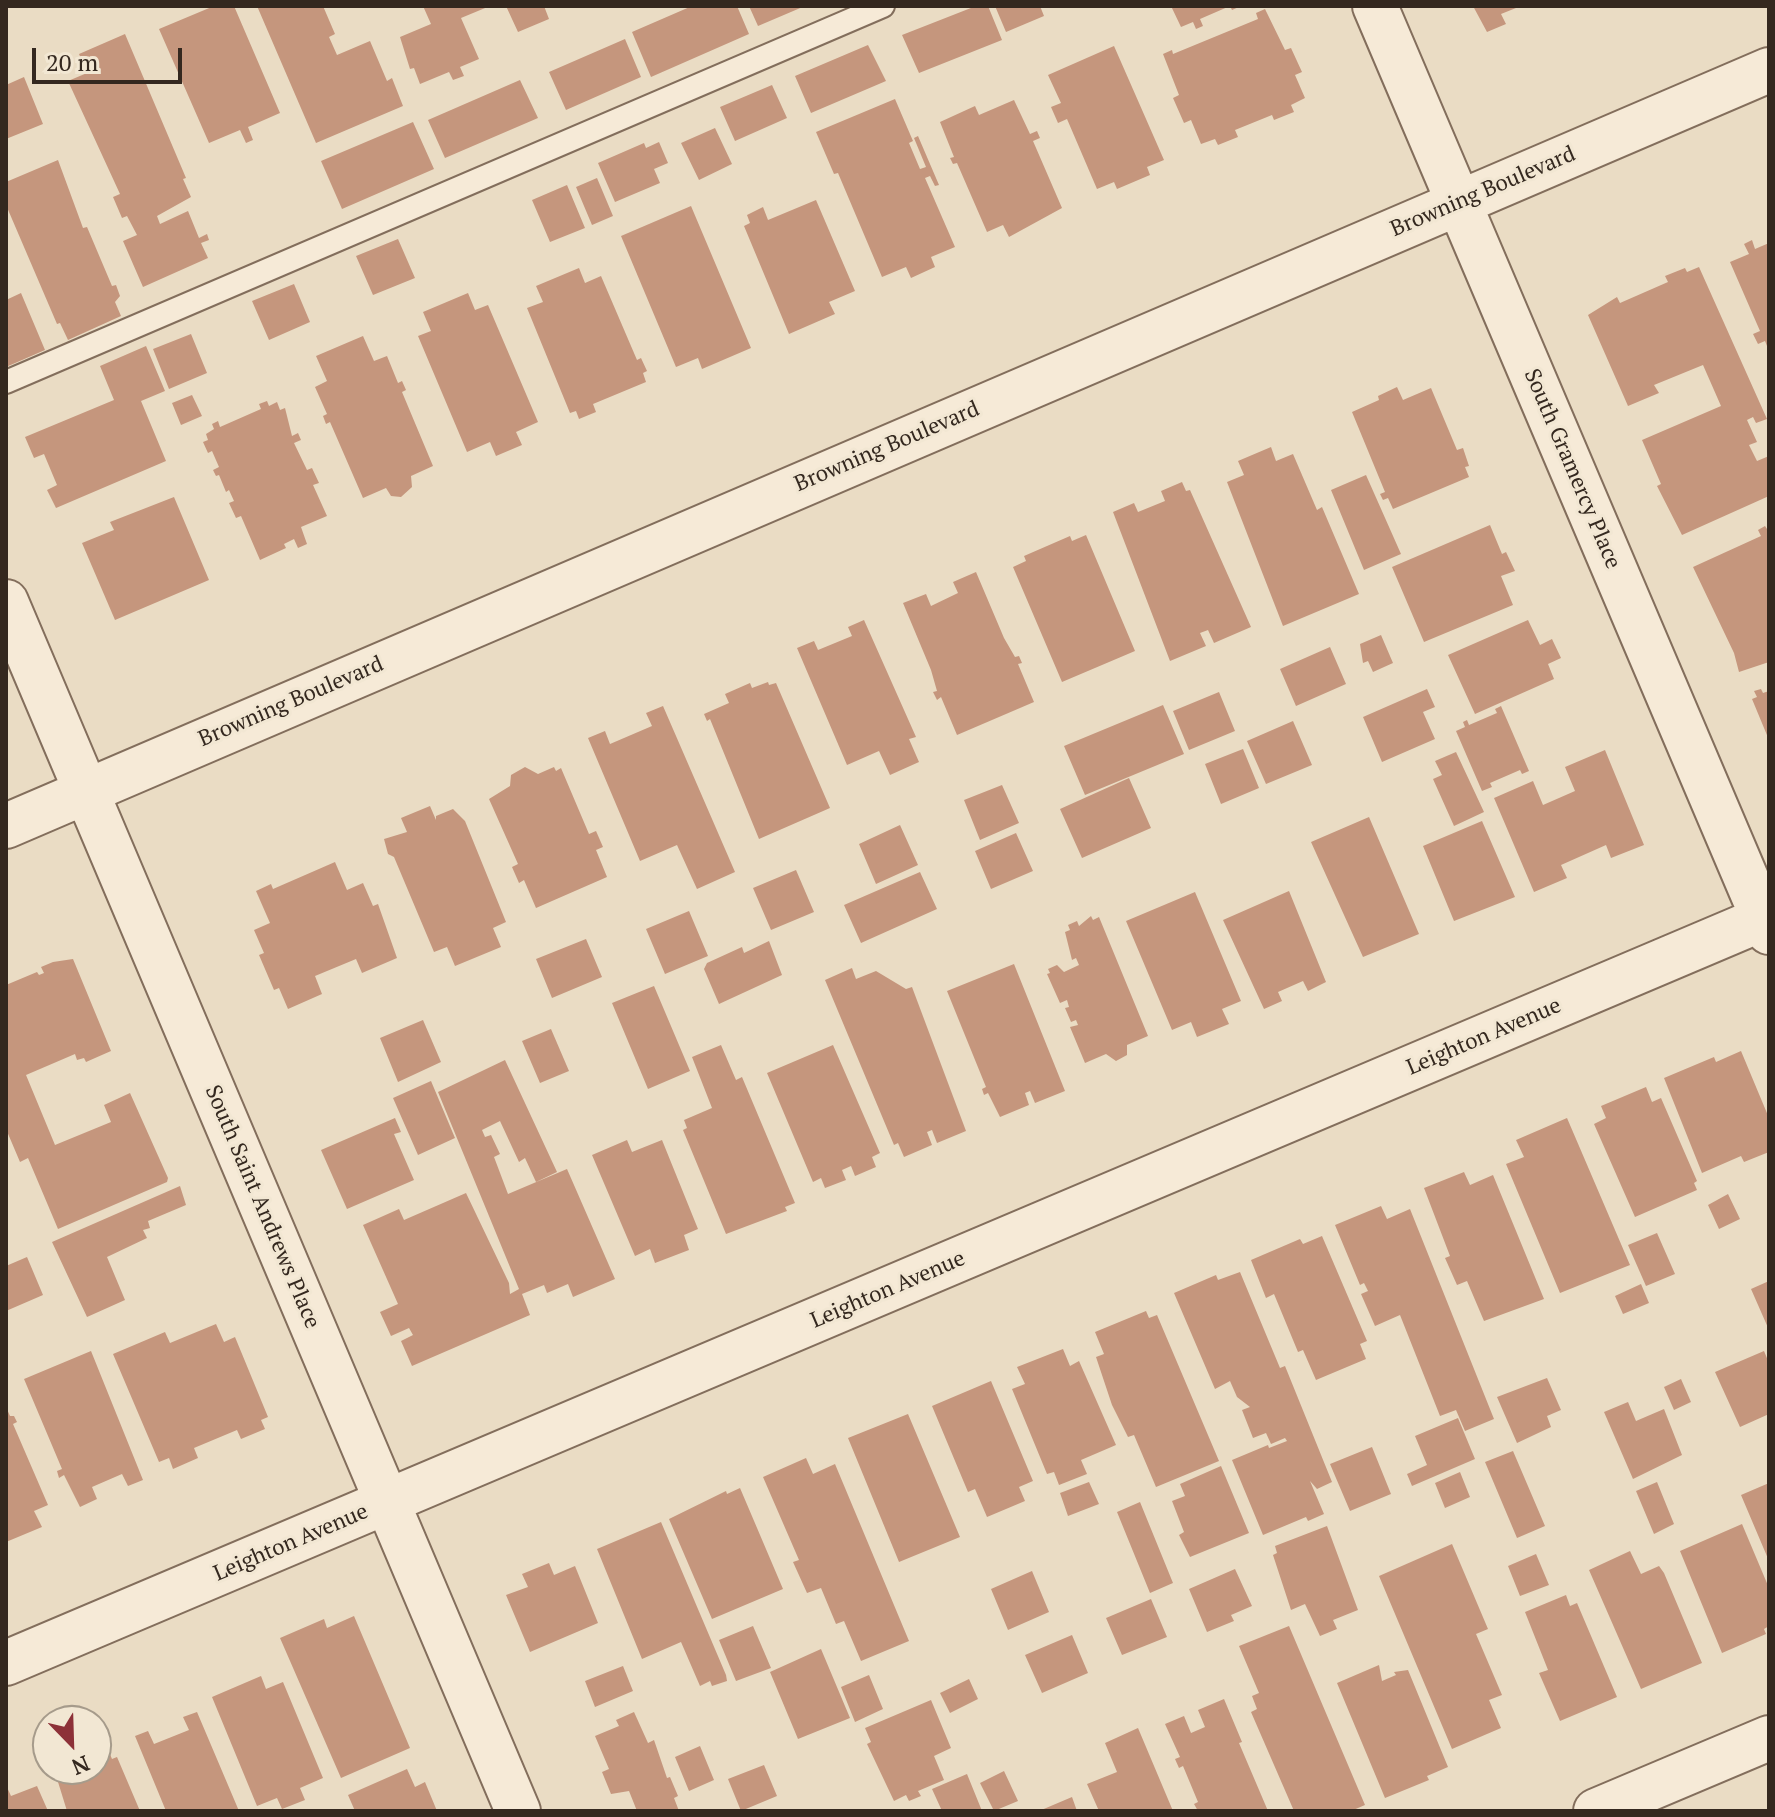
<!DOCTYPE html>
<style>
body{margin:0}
#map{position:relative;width:1775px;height:1817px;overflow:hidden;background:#eadcc4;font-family:"PT Serif",serif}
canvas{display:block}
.frame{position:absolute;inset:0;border:8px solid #34281f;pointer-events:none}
.north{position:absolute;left:32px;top:1705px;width:80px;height:80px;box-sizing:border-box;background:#f2e7d3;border:2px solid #a69b8b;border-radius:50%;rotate:157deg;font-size:22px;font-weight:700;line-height:32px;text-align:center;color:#34281f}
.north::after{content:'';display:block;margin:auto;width:28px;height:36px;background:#8d3138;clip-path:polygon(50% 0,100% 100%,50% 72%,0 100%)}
.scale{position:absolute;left:32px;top:48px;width:150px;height:36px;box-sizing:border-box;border:4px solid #34281f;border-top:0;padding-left:10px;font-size:24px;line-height:28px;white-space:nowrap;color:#34281f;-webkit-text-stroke:6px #f2e7d3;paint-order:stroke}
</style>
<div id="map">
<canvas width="1775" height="1817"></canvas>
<div class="frame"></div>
<div class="north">N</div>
<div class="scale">20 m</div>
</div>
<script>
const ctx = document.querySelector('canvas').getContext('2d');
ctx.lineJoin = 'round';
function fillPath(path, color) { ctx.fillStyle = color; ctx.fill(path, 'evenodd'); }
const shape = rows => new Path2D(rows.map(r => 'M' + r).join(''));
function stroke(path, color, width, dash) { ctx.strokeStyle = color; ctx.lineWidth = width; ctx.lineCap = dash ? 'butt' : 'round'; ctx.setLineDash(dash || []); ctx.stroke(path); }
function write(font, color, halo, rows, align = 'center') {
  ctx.font = font + ' "PT Serif",serif'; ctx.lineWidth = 6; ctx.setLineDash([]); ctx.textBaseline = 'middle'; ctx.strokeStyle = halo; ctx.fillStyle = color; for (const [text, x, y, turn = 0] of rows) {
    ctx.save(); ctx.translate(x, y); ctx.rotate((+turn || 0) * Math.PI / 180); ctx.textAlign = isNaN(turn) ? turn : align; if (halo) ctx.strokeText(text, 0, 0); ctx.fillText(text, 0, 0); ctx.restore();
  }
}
fillPath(shape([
 [214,6,234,6,280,113,248,127,253,140,246,143,240,130,209,143,159,29],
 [257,6,323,6,335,34,329,37,337,55,370,41,387,81,392,78,403,106,316,143],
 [423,6,490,6,461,18,479,59,460,67,464,76,453,80,449,72,420,84,414,68,410,69,400,37,431,24],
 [506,6,544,6,549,19,518,32],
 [692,6,737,6,749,34,651,77,632,32],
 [749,6,805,6,758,26],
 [976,6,988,6,1002,40,919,73,902,35],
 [995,6,1040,6,1044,16,1006,32],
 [1171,6,1241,6,1232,10,1230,6,1200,19,1203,26,1196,29,1193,22,1181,27],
 [1473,6,1521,6,1501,14,1506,24,1487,32],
 [1265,9,1285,50,1291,48,1302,72,1295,75,1305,98,1291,105,1294,112,1274,120,1272,115,1235,130,1238,137,1218,145,1215,139,1201,144,1191,120,1184,123,1173,98,1179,95,1163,54,1172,50,1173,54,1258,19,1256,13],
 [125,34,186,178,183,179,191,197,157,216,160,224,188,211,199,238,207,234,209,240,201,243,208,258,143,287,123,241,137,235,127,216,122,218,113,197,120,194,68,81,87,73,79,54],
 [625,39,641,77,566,110,549,72],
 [868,45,886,81,811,113,795,76],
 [1114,46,1164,160,1147,167,1150,175,1117,189,1114,182,1097,189,1067,119,1058,123,1051,107,1061,103,1048,75],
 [24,77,43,124,6,139,6,85],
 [520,80,538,118,445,158,428,120],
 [772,85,787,118,735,141,720,107],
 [895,99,913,141,909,143,920,169,926,167,914,138,918,136,939,185,935,186,930,176,925,178,955,247,931,257,935,267,911,278,906,267,882,277,838,173,834,174,816,132],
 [1014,100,1030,134,1037,131,1040,138,1033,141,1062,208,1009,237,1003,225,987,232,957,163,953,164,950,158,954,157,940,122,975,106,979,115],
 [413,122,434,169,342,209,321,161],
 [715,128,732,164,699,180,681,143],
 [659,142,668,163,654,169,660,183,615,202,598,163,644,143,646,148],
 [58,160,83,228,87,227,112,286,116,285,120,296,115,302,121,316,68,340,60,323,57,324,6,205,6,182],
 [597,178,613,216,592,225,576,187],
 [567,185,585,228,550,242,532,200],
 [816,200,855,291,829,302,835,314,789,334,744,226,750,223,747,215,763,207,768,220],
 [691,206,751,348,702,369,698,358,676,367,621,236],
 [398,239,415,278,373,295,356,256],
 [1752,240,1755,249,1769,243,1769,351,1765,341,1758,344,1753,334,1760,331,1730,262,1749,254,1744,244],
 [1699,267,1767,419,1756,423,1753,417,1747,420,1757,442,1749,445,1757,461,1769,456,1769,496,1682,535,1657,486,1661,484,1642,440,1721,406,1703,365,1654,385,1659,393,1628,406,1588,315,1617,297,1620,303,1668,282,1665,276,1685,268,1687,272],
 [579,268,585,283,601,276,637,360,641,358,647,371,643,373,646,382,593,404,596,412,579,419,576,411,570,413,527,308,543,302,536,286],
 [294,284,310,322,269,340,252,301],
 [21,293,45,350,6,367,6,300],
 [468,293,475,310,488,305,538,422,516,432,522,445,496,456,490,442,467,452,418,336,431,331,423,312],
 [191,334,207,373,169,389,153,349],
 [363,336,374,361,387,356,398,383,402,381,406,390,402,392,433,466,411,476,412,487,401,497,391,496,386,488,363,498,330,422,326,424,323,416,327,414,315,387,327,381,316,356],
 [146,346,165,391,141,401,166,461,56,508,47,490,57,485,44,454,34,458,25,437,114,400,100,366],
 [1397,387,1403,400,1431,388,1457,450,1463,448,1469,466,1465,467,1469,477,1393,509,1388,498,1383,500,1380,494,1385,492,1352,412,1379,400,1378,396],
 [192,395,202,416,181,425,172,403],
 [267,401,269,406,277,402,280,410,285,408,292,436,298,433,301,440,294,443,307,470,312,468,319,483,313,485,327,516,301,527,307,544,298,548,294,539,284,544,286,548,260,560,241,516,236,518,229,503,234,501,229,490,226,492,219,475,216,476,213,470,219,467,212,451,208,453,203,442,208,440,206,434,214,429,212,424,218,421,220,427,261,409,259,404],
 [1271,447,1276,461,1293,454,1317,510,1322,507,1359,594,1283,626,1227,482,1244,475,1238,461],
 [1366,475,1401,554,1364,570,1331,490],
 [1182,482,1186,491,1190,490,1251,627,1214,643,1208,630,1200,633,1206,646,1170,661,1113,512,1134,503,1138,512,1165,501,1161,491],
 [174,497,209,580,115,620,82,543,114,530,110,522],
 [1490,525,1502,554,1506,552,1515,571,1501,576,1513,605,1424,642,1392,567],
 [1765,526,1769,532,1769,662,1739,672,1734,653,1693,567,1761,536,1758,530],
 [1086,535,1135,651,1062,682,1013,567,1026,561,1024,556,1070,536,1072,541],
 [976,572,1004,638,1015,657,1019,656,1022,663,1018,664,1034,702,957,735,941,697,937,700,933,692,937,691,931,670,903,603,926,594,931,606,958,593,953,582],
 [864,620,916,737,909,739,919,762,890,775,879,751,847,765,797,648,814,641,818,650,852,636,848,627],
 [1528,620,1540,645,1552,639,1561,658,1548,664,1554,679,1475,714,1448,655],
 [1381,635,1393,663,1373,672,1368,661,1363,663,1360,644],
 [1330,647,1346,684,1296,706,1280,669],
 [768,682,769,685,776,683,830,808,759,839,710,719,707,721,704,714,729,703,725,694,750,683,752,688],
 [1427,689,1435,707,1423,712,1435,739,1382,762,1363,717],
 [1761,689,1763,693,1769,691,1769,740,1752,699,1757,697,1754,691],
 [1219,692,1235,731,1189,750,1173,711],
 [1163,705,1184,754,1085,795,1064,746],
 [663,706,735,872,697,889,677,845,640,861,588,738,605,731,610,744,652,726,646,713],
 [1501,706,1529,771,1522,774,1520,770,1490,783,1492,787,1482,791,1456,731,1465,727,1463,722,1467,720,1469,725,1497,713,1495,709],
 [1293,721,1312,765,1266,784,1247,741],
 [1243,749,1259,788,1221,804,1205,764],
 [1605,750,1644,845,1611,858,1606,845,1561,865,1567,878,1534,892,1494,798,1533,781,1543,805,1575,791,1565,767],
 [1456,752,1484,812,1454,826,1433,779,1442,775,1435,761],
 [525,767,538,774,554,767,556,771,561,768,589,834,596,831,603,847,596,850,607,877,536,908,524,880,519,883,512,867,518,864,489,799,510,786,511,775],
 [1129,778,1151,828,1082,858,1060,809],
 [1002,785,1019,823,980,840,964,800],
 [430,806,436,820,436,816,453,809,465,821,506,922,493,928,501,947,455,966,447,947,434,952,394,857,388,854,384,839,407,832,401,818],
 [1369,817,1419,934,1363,957,1311,842],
 [1482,821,1515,897,1454,921,1423,846],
 [900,825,918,865,876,884,859,844],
 [1016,833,1033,871,991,889,975,851],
 [335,862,347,890,363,883,373,906,378,904,397,958,362,973,356,959,315,976,322,994,288,1009,279,988,274,990,259,955,264,953,254,930,270,923,256,891,271,884,273,889],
 [796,870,814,912,771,930,753,888],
 [920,872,937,909,861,943,844,905],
 [1289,891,1326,982,1308,991,1303,981,1278,992,1282,1001,1264,1009,1223,920],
 [1195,892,1241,1001,1222,1009,1229,1024,1197,1037,1191,1022,1172,1030,1126,921],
 [689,911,708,956,665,974,646,929],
 [1091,916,1093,920,1099,917,1148,1036,1127,1045,1127,1055,1116,1061,1106,1054,1085,1063,1070,1027,1078,1025,1076,1020,1071,1022,1065,1008,1069,1007,1067,1000,1060,1003,1047,974,1050,973,1048,969,1057,965,1064,972,1079,965,1076,958,1072,960,1065,932,1070,930,1068,925,1077,921,1079,926],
 [586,939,602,977,552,998,536,959],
 [769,941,782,975,719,1004,704,969,707,963,742,947,744,953],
 [73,959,111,1051,86,1062,84,1058,77,1060,75,1054,26,1075,55,1145,111,1122,104,1105,130,1093,168,1178,167,1182,58,1229,28,1158,20,1162,6,1129,6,985,37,972,39,975,44,973,41,967,53,962],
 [1014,964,1065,1091,1035,1103,1030,1091,1025,1093,1029,1105,1000,1117,988,1093,984,1095,982,1089,986,1087,947,991],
 [852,968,856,979,876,971,906,989,912,987,966,1131,937,1143,932,1130,927,1132,932,1145,904,1157,898,1143,894,1145,825,980],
 [654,986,690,1071,648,1089,612,1003],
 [423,1020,441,1062,398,1082,380,1038],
 [551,1029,569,1071,540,1083,522,1041],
 [721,1045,736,1080,742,1077,795,1203,785,1207,787,1211,726,1234,683,1130,687,1128,684,1120,712,1108,692,1057],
 [833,1045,880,1153,872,1157,876,1167,855,1176,851,1166,842,1170,846,1180,825,1188,821,1178,813,1182,767,1073],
 [1741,1051,1769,1118,1769,1152,1744,1162,1741,1156,1702,1173,1664,1078,1714,1057,1716,1062],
 [505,1060,557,1172,536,1182,525,1158,519,1162,500,1121,482,1130,485,1137,491,1135,500,1154,494,1157,508,1194,567,1169,615,1279,573,1297,568,1284,547,1293,544,1285,522,1294,530,1315,412,1366,401,1341,413,1335,409,1328,391,1336,380,1312,398,1304,363,1225,399,1209,404,1220,466,1193,509,1283,510,1294,519,1289,438,1092],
 [431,1081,455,1138,418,1155,393,1098],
 [1646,1087,1652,1102,1661,1098,1697,1181,1694,1183,1697,1190,1635,1217,1594,1124,1606,1118,1601,1106],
 [395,1118,401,1132,394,1134,414,1180,347,1209,321,1150],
 [1567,1118,1630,1265,1560,1293,1506,1164,1524,1157,1516,1140],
 [627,1140,632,1152,662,1140,698,1229,684,1235,689,1250,655,1263,650,1249,635,1256,592,1155],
 [1464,1172,1470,1185,1493,1175,1544,1299,1484,1321,1467,1281,1457,1285,1445,1258,1450,1256,1424,1188],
 [180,1186,186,1205,148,1221,150,1228,143,1230,147,1238,107,1257,125,1300,87,1317,52,1242],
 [1728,1194,1740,1219,1719,1229,1708,1205],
 [1381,1206,1387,1219,1410,1209,1494,1419,1465,1431,1456,1410,1440,1416,1400,1315,1375,1326,1361,1294,1368,1291,1364,1283,1360,1285,1335,1225],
 [1657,1233,1675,1274,1646,1286,1628,1245],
 [1322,1236,1367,1341,1360,1344,1366,1359,1316,1380,1303,1350,1298,1352,1274,1294,1266,1298,1251,1260,1300,1239,1303,1244],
 [27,1257,43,1295,6,1311,6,1266],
 [1240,1272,1280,1368,1285,1366,1332,1482,1317,1489,1310,1481,1324,1514,1308,1521,1306,1517,1263,1535,1232,1460,1268,1445,1269,1448,1287,1441,1285,1438,1271,1444,1266,1433,1253,1438,1242,1410,1250,1407,1237,1397,1230,1381,1215,1389,1174,1293,1216,1275,1218,1280],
 [1769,1281,1769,1330,1751,1289],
 [1641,1284,1649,1303,1623,1314,1615,1296],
 [1146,1311,1149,1318,1157,1315,1219,1461,1156,1487,1134,1435,1128,1437,1112,1405,1096,1357,1104,1354,1095,1332],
 [216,1324,224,1342,235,1337,268,1417,261,1420,265,1429,241,1439,237,1430,194,1448,198,1458,173,1469,169,1458,159,1462,113,1354,165,1332,170,1343],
 [1063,1349,1070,1366,1079,1361,1116,1445,1081,1460,1087,1474,1059,1485,1054,1472,1047,1474,1012,1389,1025,1384,1017,1367],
 [91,1351,143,1480,128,1486,122,1474,92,1487,97,1499,80,1507,64,1475,59,1478,57,1471,62,1469,24,1379],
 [1764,1351,1769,1363,1769,1414,1740,1427,1715,1372],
 [1547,1378,1561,1410,1547,1416,1551,1427,1517,1443,1497,1397],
 [1681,1379,1691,1402,1674,1410,1664,1387],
 [991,1381,1033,1481,1019,1487,1025,1501,987,1517,975,1489,968,1492,932,1406],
 [1628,1402,1636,1421,1664,1409,1682,1455,1633,1479,1604,1412],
 [6,1407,10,1416,14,1416,17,1422,13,1424,48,1505,34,1511,42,1527,6,1542],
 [908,1414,960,1537,899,1562,848,1438],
 [1458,1418,1475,1459,1412,1486,1407,1474,1427,1465,1415,1436],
 [1372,1447,1391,1494,1350,1511,1330,1464],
 [1513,1451,1545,1526,1517,1538,1485,1462],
 [806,1458,813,1474,835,1464,909,1641,861,1661,844,1621,836,1624,821,1588,807,1593,793,1562,799,1560,763,1477],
 [1221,1466,1249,1533,1190,1557,1179,1535,1184,1532,1172,1501,1185,1496,1180,1484],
 [1460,1472,1470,1497,1445,1508,1435,1483],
 [1089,1482,1099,1504,1068,1516,1060,1493],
 [1657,1482,1674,1524,1654,1534,1636,1491],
 [1769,1483,1769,1561,1741,1495],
 [740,1488,783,1589,712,1619,669,1519,726,1491,727,1494],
 [1140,1502,1173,1583,1150,1593,1117,1512],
 [661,1522,726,1675,727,1681,712,1686,710,1681,700,1686,681,1642,642,1659,597,1549],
 [1742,1524,1769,1588,1769,1626,1764,1629,1766,1634,1722,1653,1680,1551],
 [1327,1526,1358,1610,1333,1620,1337,1629,1320,1636,1305,1604,1291,1610,1273,1555,1277,1553,1275,1546],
 [1452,1544,1488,1629,1476,1634,1502,1695,1489,1700,1501,1728,1452,1749,1379,1576],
 [1630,1551,1641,1574,1659,1566,1664,1573,1702,1663,1641,1689,1589,1570],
 [1536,1554,1549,1585,1520,1596,1508,1566],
 [549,1563,554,1575,575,1566,598,1623,530,1652,506,1595,528,1587,522,1574],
 [1235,1569,1252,1606,1231,1615,1234,1621,1207,1632,1189,1589],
 [1032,1571,1049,1612,1008,1630,991,1589],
 [1566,1595,1570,1606,1577,1603,1617,1697,1560,1721,1539,1673,1548,1670,1525,1612],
 [1151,1599,1167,1637,1122,1655,1106,1618],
 [354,1616,410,1748,341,1778,280,1638,324,1619,327,1628],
 [753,1626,771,1668,736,1681,719,1640],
 [1289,1626,1365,1805,1351,1811,1294,1811,1251,1712,1257,1709,1252,1696,1259,1693,1239,1646],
 [1072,1635,1088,1673,1042,1693,1025,1655],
 [821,1649,850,1718,798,1739,770,1672],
 [1379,1665,1382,1681,1396,1675,1394,1672,1408,1670,1448,1767,1427,1776,1429,1780,1385,1798,1337,1683],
 [623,1666,633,1691,595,1707,585,1681],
 [869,1675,883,1709,855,1722,841,1687],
 [261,1676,266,1689,283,1682,323,1778,300,1788,305,1800,282,1809,277,1798,257,1806,212,1697],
 [969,1679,978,1699,950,1713,940,1693],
 [1224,1699,1242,1742,1239,1743,1268,1811,1198,1811,1194,1804,1198,1802,1183,1766,1179,1768,1175,1759,1180,1757,1165,1724,1184,1716,1191,1733,1205,1727,1198,1710],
 [931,1700,951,1748,934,1756,944,1780,918,1791,921,1796,909,1801,906,1795,894,1801,867,1744,871,1742,865,1728],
 [197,1712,239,1811,166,1811,135,1736,148,1731,154,1744,189,1730,183,1717],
 [634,1712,648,1743,654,1740,667,1778,670,1777,678,1796,674,1798,679,1811,637,1811,629,1791,611,1794,602,1772,609,1769,595,1736,619,1726,616,1720],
 [1138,1728,1173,1811,1099,1811,1087,1784,1117,1772,1105,1743],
 [106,1745,112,1759,117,1757,140,1811,67,1811,54,1769,96,1769,96,1749],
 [700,1746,714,1780,689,1791,675,1757],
 [764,1765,777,1796,741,1811,728,1779],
 [407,1769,415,1787,425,1782,437,1811,355,1811,348,1795],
 [1004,1771,1018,1801,994,1811,980,1783],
 [967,1774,982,1811,942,1811,932,1789],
 [6,1785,11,1796,37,1786,48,1811,6,1811],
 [1072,1797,1077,1811,1039,1811]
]), '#c5967d');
const lane = shape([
 [6,382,883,6]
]);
const street = shape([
 [1375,6,1769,932],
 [6,602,518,1811],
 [6,826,1769,70],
 [6,1663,1769,916],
 [1596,1811,1769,1738]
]);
stroke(lane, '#836e5c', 26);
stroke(street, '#836e5c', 48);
stroke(lane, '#f6ead7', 22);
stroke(street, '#f6ead7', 44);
write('22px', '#34281f', '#f2e7d3', [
 ["Browning Boulevard",1483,192,-23],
 ["Browning Boulevard",887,447,-23],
 ["South Gramercy Place",1572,469,67],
 ["Browning Boulevard",291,702,-23],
 ["Leighton Avenue",1484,1037,-23],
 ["South Saint Andrews Place",262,1207,67],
 ["Leighton Avenue",888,1290,-23],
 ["Leighton Avenue",291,1543,-23]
]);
</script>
